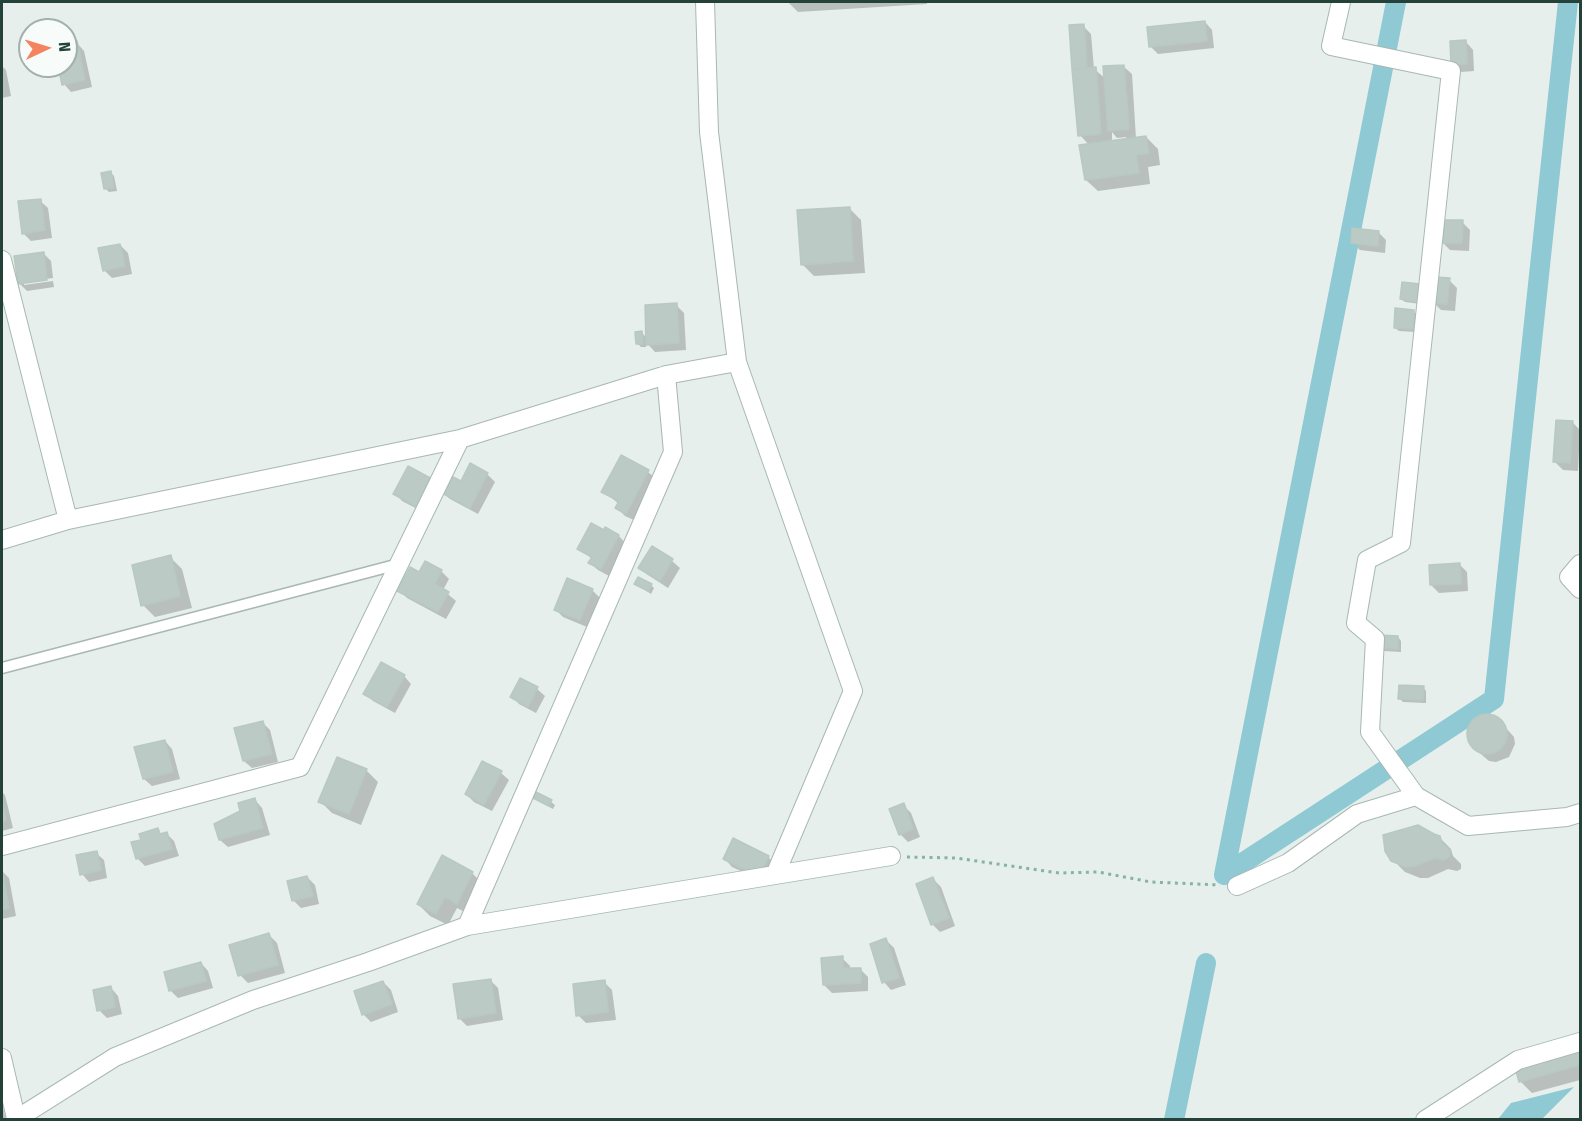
<!DOCTYPE html>
<style>
body{margin:0}
#map{position:relative;width:1582px;height:1121px;overflow:hidden;background:#e6efeb;font-family:"Fira Sans Condensed",sans-serif}
canvas{display:block}
.frame{position:absolute;inset:0;border:3px solid #24423a;pointer-events:none}
.north{position:absolute;left:18px;top:18px;width:60px;height:60px;box-sizing:border-box;background:#f7fbf9;border:2px solid #a3b1ad;border-radius:50%;rotate:86deg;font-size:16px;font-weight:700;line-height:24px;text-align:center;color:#24423a}
.north::after{content:'';display:block;margin:auto;width:21px;height:27px;background:#f4845f;clip-path:polygon(50% 0,100% 100%,50% 72%,0 100%)}
</style>
<div id="map">
<canvas width="1582" height="1121"></canvas>
<div class="frame"></div>
<div class="north">N</div>
</div>
<script>
const ctx = document.querySelector('canvas').getContext('2d');
ctx.lineJoin = 'round';
function fillPath(path, color) { ctx.fillStyle = color; ctx.fill(path, 'evenodd'); }
const shape = rows => new Path2D(rows.map(r => 'M' + r).join(''));
function stroke(path, color, width, dash) { ctx.strokeStyle = color; ctx.lineWidth = width; ctx.lineCap = dash ? 'butt' : 'round'; ctx.setLineDash(dash || []); ctx.stroke(path); }
fillPath(shape([
 [1574,1087,1542,1119,1498,1119,1511,1103]
]), '#8ec9d4');
fillPath(shape([
 [788,2,927,2,927,4,798,12],
 [1205,22,1212,30,1214,48,1158,54,1150,46],
 [1083,26,1091,34,1094,69,1106,79,1124,67,1132,74,1136,139,1146,137,1158,149,1160,165,1148,167,1150,184,1098,191,1086,180,1089,145,1080,135],
 [1112,132,1117,138,1126,137,1126,140,1112,142],
 [1466,42,1473,50,1474,71,1460,72,1452,64],
 [77,43,84,51,92,87,71,92,64,84,60,66,66,66,66,45],
 [2,66,6,70,11,96,2,98],
 [111,173,114,176,117,191,109,192,106,189],
 [40,201,48,208,52,238,31,241,23,233],
 [849,208,861,220,865,273,814,276,802,264],
 [1462,222,1470,230,1469,251,1450,250,1442,242],
 [1378,232,1386,240,1385,253,1360,250,1352,243],
 [120,245,128,253,132,274,112,278,104,270],
 [43,253,51,261,53,278,24,282,24,285,53,281,54,287,27,291,19,283],
 [1449,280,1457,288,1455,311,1441,310,1433,302],
 [1423,289,1421,304,1405,302,1401,299],
 [676,305,684,313,686,350,655,352,646,342,646,347,641,347,638,344,642,333,647,338],
 [1413,311,1417,315,1416,332,1399,331,1395,328],
 [1572,422,1580,430,1578,471,1563,470,1555,462],
 [648,472,656,479,634,520,625,516,617,508,619,504,603,491],
 [487,474,495,482,478,514,450,499,440,490,427,514,402,501,395,493,461,483],
 [606,529,619,536,626,544,609,576,598,570,590,563,592,559,579,548],
 [652,548,672,561,680,568,668,588,648,575,640,568],
 [170,557,182,569,192,608,155,617,143,605],
 [1459,564,1467,572,1468,591,1439,593,1431,585],
 [441,571,449,579,443,590,456,601,446,619,407,598,399,590,420,574],
 [636,584,651,585,654,588,651,594],
 [592,590,600,598,587,627,563,617,555,609],
 [1398,637,1401,641,1401,652,1384,651,1380,648],
 [404,676,411,684,395,713,373,701,365,693],
 [520,680,537,689,545,696,536,713,519,704,512,696],
 [1423,687,1426,691,1426,703,1403,702,1399,698],
 [1483,715,1497,718,1514,737,1515,744,1509,757,1496,762,1489,761,1475,749,1468,736,1472,723],
 [263,723,270,730,278,762,252,768,244,761],
 [165,741,172,749,180,779,152,786,144,779],
 [366,770,378,782,361,825,332,813,320,801],
 [501,773,509,780,492,811,474,802,466,794],
 [2,792,5,795,13,828,2,831],
 [537,794,551,802,555,805,553,809,538,801,535,798],
 [255,800,262,808,270,835,228,847,220,840,242,811],
 [903,805,911,813,920,837,908,842,900,834],
 [158,830,162,835,167,834,174,841,179,856,145,866,137,858,142,841],
 [1439,837,1451,849,1453,856,1461,864,1461,869,1457,871,1448,869,1428,878,1420,878,1405,872,1393,860],
 [96,853,104,860,107,878,89,882,82,874],
 [443,857,472,873,484,885,469,914,457,908,448,925,430,916,418,904],
 [768,857,776,865,767,883,732,867,725,859],
 [2,871,9,878,16,916,2,919],
 [307,877,315,885,319,904,301,908,293,900],
 [933,879,941,887,955,926,940,932,932,924],
 [269,935,277,943,285,973,248,983,240,975],
 [886,940,894,948,906,985,891,990,884,982],
 [842,958,850,966,850,969,860,969,868,977,868,991,832,993,824,985],
 [201,963,208,971,213,988,178,998,171,991,166,973],
 [490,980,498,988,503,1020,467,1026,459,1018],
 [383,982,391,990,398,1012,371,1022,363,1014],
 [604,982,612,990,616,1020,586,1023,578,1015],
 [111,988,118,996,122,1014,107,1018,99,1010],
 [1580,1047,1580,1080,1532,1093,1520,1081],
 [2,1102,6,1120,2,1120]
]), '#0003');
stroke(shape([
 [1224,875,1494,699,1568,2],
 [1224,875,1396,2],
 [1174,1120,1206,963]
]), '#8ec9d4', 20);
const building = shape([
 [1205,21,1207,41,1149,47,1147,27,1205,21],
 [1084,24,1087,68,1072,69,1069,25,1084,24],
 [1466,40,1467,64,1451,65,1450,41,1466,40],
 [77,41,85,80,62,85,58,66,66,66,66,43,77,41],
 [1124,65,1129,129,1108,131,1103,66,1124,65],
 [1096,67,1101,134,1078,136,1072,69,1096,67],
 [1146,136,1149,153,1136,155,1139,173,1085,180,1079,145,1146,136],
 [111,171,114,188,104,189,101,173,111,171],
 [41,199,45,230,22,234,18,201,41,199],
 [850,207,853,261,801,265,797,210,850,207],
 [1441,220,1463,220,1462,243,1441,243,1441,220],
 [1352,228,1379,231,1378,246,1351,243,1352,228],
 [120,244,125,266,103,271,98,248,120,244],
 [44,252,47,280,18,284,14,256,44,252],
 [1435,277,1450,278,1447,304,1432,303,1435,277],
 [1402,282,1420,284,1418,302,1400,299,1402,282],
 [677,303,679,343,646,345,645,305,677,303],
 [1395,308,1414,310,1413,329,1394,328,1395,308],
 [642,331,643,344,636,344,635,332,642,331],
 [1556,420,1573,421,1570,463,1553,462,1556,420],
 [621,455,649,470,626,514,615,508,619,501,601,492,621,455],
 [470,463,488,473,470,508,440,492,449,475,461,481,470,463],
 [408,466,434,480,419,508,393,494,408,466],
 [591,523,604,530,605,527,619,535,601,569,588,563,592,557,577,549,591,523],
 [652,546,673,559,660,581,638,568,652,546],
 [171,555,180,596,141,606,132,565,171,555],
 [425,561,442,570,435,584,449,592,438,612,397,591,410,567,419,572,425,561],
 [1460,563,1461,584,1430,585,1429,565,1460,563],
 [638,577,652,584,648,591,634,584,638,577],
 [567,578,593,589,580,620,554,610,567,578],
 [1379,635,1398,636,1398,649,1379,648,1379,635],
 [381,662,405,675,387,707,363,694,381,662],
 [520,678,538,687,528,707,510,697,520,678],
 [1399,685,1424,686,1423,700,1398,699,1399,685],
 '1467 734a20 20 0 1 1 40 0a20 20 0 1 1-40 0Z',
 [263,721,272,754,243,761,234,728,263,721],
 [165,740,173,772,143,779,134,747,165,740],
 [337,757,367,769,349,814,318,802,337,757],
 [482,761,502,771,484,805,465,794,482,761],
 [536,792,552,800,549,806,533,798,536,792],
 [255,798,263,828,219,840,214,824,240,811,238,803,255,798],
 [2,801,6,820,2,822,2,801],
 [904,803,913,829,899,835,889,809,904,803],
 [1418,825,1434,834,1440,836,1442,843,1450,851,1449,857,1444,860,1435,858,1415,866,1407,867,1391,861,1385,851,1383,835,1418,825],
 [158,828,160,834,167,832,172,849,136,859,131,842,141,840,139,834,158,828],
 [733,838,769,856,759,877,723,859,733,838],
 [97,851,101,870,80,875,76,855,97,851],
 [442,855,473,872,457,904,445,897,436,914,417,904,442,855],
 [2,870,9,908,2,910,2,870],
 [307,876,313,896,292,901,287,881,307,876],
 [933,877,949,918,931,925,916,884,933,877],
 [269,933,278,965,238,976,229,945,269,933],
 [886,938,899,978,882,983,870,944,886,938],
 [843,956,843,968,861,968,861,983,823,985,821,958,843,956],
 [201,962,206,981,169,991,164,972,201,962],
 [491,979,496,1013,458,1019,453,984,491,979],
 [605,980,608,1012,576,1016,573,984,605,980],
 [383,981,392,1004,362,1015,354,991,383,981],
 [111,986,115,1007,97,1011,93,990,111,986],
 [1580,1045,1580,1065,1519,1082,1514,1064,1580,1045]
]);
fillPath(building, '#bbcac4');
stroke(building, '#b8c9c2', 1.5);
const lane = shape([
 [2,668,399,564]
]);
const street = shape([
 [1341,2,1331,46,1451,71,1401,543,1367,560,1356,623,1375,639,1370,732,1416,796],
 [2,260,68,520],
 [2,540,68,520,460,439,666,375,737,362,709,132,705,2],
 [1580,564,1569,577,1580,589],
 [2,846,300,767,460,439],
 [775,875,891,856],
 [1237,886,1288,863,1357,814,1416,796,1468,826,1567,817,1580,813],
 [467,926,775,875,853,691,737,362],
 [2,1058,16,1118],
 [15,1120,115,1057,253,1000,368,962,467,926,673,452,666,375],
 [1425,1120,1518,1060,1580,1042]
]);
stroke(lane, '#a8b8b2', 13);
stroke(street, '#a8b8b2', 20);
stroke(shape([
 [907,857,956,858,1059,873,1098,872,1151,882,1220,885]
]), '#86b3a5', 3, [3, 4.5]);
stroke(lane, '#fff', 10);
stroke(street, '#fff', 18);
</script>
